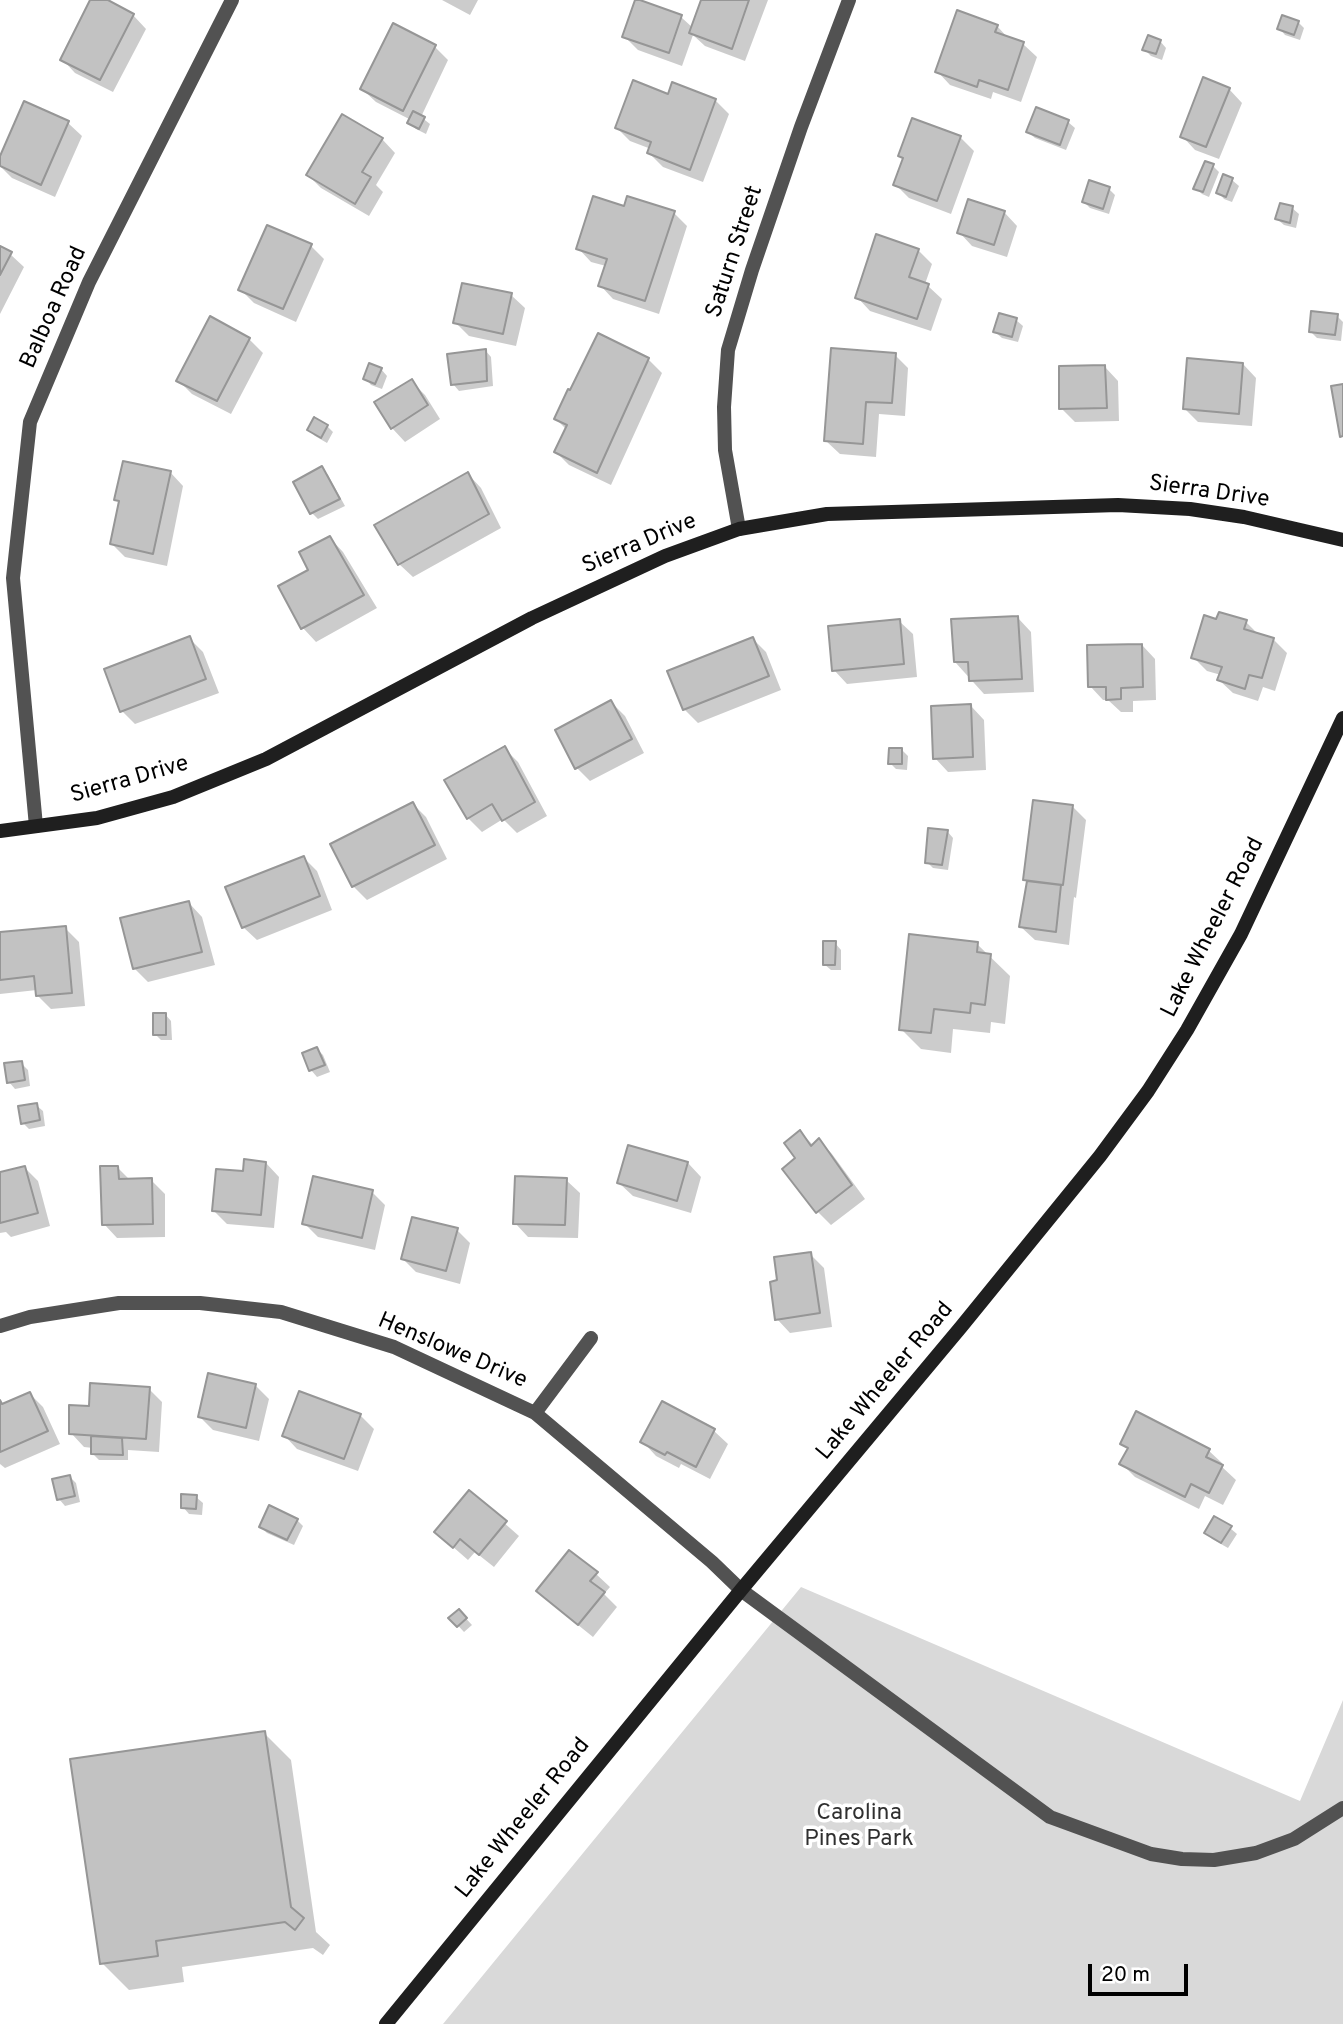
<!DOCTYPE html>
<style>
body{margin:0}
#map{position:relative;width:1343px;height:2024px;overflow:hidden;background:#fff;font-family:Overpass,sans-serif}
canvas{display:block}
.scale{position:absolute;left:1088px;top:1964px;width:100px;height:32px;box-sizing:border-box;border:4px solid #000;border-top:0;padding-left:9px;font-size:21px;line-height:24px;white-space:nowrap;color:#000;-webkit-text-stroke:5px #fff;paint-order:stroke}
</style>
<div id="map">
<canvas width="1343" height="2024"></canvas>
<div class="scale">20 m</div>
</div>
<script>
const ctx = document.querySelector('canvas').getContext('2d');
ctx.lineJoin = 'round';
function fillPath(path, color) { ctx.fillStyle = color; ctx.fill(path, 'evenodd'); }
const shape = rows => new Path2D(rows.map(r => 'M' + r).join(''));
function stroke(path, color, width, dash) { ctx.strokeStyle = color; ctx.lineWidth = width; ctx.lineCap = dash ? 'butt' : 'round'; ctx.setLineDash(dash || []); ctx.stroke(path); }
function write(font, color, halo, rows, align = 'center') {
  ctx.font = font + ' Overpass,sans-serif'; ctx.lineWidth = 7; ctx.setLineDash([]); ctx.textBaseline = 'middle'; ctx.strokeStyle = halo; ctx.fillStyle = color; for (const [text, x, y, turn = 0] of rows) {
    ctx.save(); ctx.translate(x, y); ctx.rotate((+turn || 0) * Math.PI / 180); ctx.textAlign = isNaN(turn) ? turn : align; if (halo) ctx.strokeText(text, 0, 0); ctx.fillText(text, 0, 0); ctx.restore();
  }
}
fillPath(shape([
 [801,1587,1300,1801,1343,1700,1343,2024,443,2024]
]), '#d9d9d9');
fillPath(shape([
 [92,0,104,0,133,15,146,29,113,92,75,73,62,59],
 [442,0,478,0,470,15],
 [703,0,768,0,745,61,705,46,693,35,682,66,638,50,624,36,681,17,693,28],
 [1298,22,1304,28,1300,40,1285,35,1279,28],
 [997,26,1009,39,1023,44,1037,57,1021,102,993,92,991,99,950,85,937,71],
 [1160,41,1166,48,1162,60,1151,56,1144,49],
 [435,47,448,60,421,117,430,124,426,134,416,129,409,123,411,120,376,102,362,89],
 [1229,89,1242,103,1219,159,1195,150,1182,136],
 [669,96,715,100,729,114,703,182,663,167,649,153,651,149,630,141,617,128],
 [913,120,961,138,974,151,951,214,909,198,895,184,905,160],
 [1068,122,1075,128,1066,150,1035,138,1028,132],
 [68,123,82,136,55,197,12,178,0,166,0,160],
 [382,139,395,153,376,185,383,192,369,216,321,188,308,175],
 [1213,166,1219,172,1209,197,1202,194,1196,188],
 [1232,180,1239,186,1232,202,1224,199,1218,192],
 [1109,189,1115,195,1109,214,1090,208,1084,202],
 [625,208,674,213,687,226,659,314,613,299,600,285,606,266,591,262,578,248],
 [1292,208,1299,214,1296,228,1284,225,1277,219],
 [1004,212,1017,226,1007,257,972,246,959,232],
 [311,246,324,259,296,322,254,303,240,289],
 [0,248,10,254,24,267,0,314],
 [918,250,932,264,925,284,928,286,942,299,931,331,870,311,857,297],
 [511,295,525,308,516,346,469,336,455,322],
 [1337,316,1343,322,1341,341,1317,338,1311,332],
 [1016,320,1023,326,1018,342,1002,338,995,332],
 [249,339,263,353,231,414,192,394,178,380],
 [485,350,491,357,493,386,459,391,453,384],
 [895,355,908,368,905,416,879,414,876,457,840,454,826,441],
 [648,359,662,373,611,485,569,465,556,452,567,430,556,419],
 [1243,364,1256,378,1252,426,1198,422,1185,409],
 [1105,367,1118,381,1119,421,1075,422,1061,408],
 [381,369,387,376,382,389,371,385,365,378],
 [411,381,425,395,440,419,405,442,392,428],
 [327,426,333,432,327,443,315,436,309,430],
 [322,468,328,475,345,506,318,519,312,513],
 [170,472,183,486,167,566,125,557,112,544,120,503,116,499],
 [468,474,481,488,501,528,413,577,399,564],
 [330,538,343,552,377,608,316,642,303,628,280,587,310,571],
 [1018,618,1031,632,1034,692,984,694,955,662],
 [899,621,913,634,917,677,847,684,834,670],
 [1217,621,1246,622,1259,635,1273,639,1287,653,1275,691,1263,687,1258,701,1233,693,1219,680,1221,675,1207,671,1193,657],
 [189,638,203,652,219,693,135,724,122,711],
 [753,639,766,652,781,690,698,723,684,709],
 [1142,645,1155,659,1156,700,1133,701,1133,712,1121,712,1108,700,1103,700,1090,686],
 [611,702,625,716,644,753,590,781,577,768],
 [971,706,984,720,986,770,948,772,935,758],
 [505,749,518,762,547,816,517,833,503,819,482,832,468,818,447,781],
 [902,750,908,756,907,770,896,769,890,763],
 [413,804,426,817,447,859,367,900,353,886],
 [1072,806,1086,820,1076,898,1074,897,1069,945,1035,940,1021,927,1028,882,1025,879],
 [947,831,953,838,948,870,933,868,927,862],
 [304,858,317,871,332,910,257,940,243,927],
 [189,903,202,917,215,965,148,982,135,969],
 [65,928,79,942,85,1006,51,1009,37,995,37,990,0,994,0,934],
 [835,943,841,950,841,970,831,970,824,964],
 [977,944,1010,976,1005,1024,991,1022,990,1033,953,1029,951,1053,921,1049,901,1029],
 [165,1014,171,1021,172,1040,161,1040,155,1034],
 [317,1049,323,1055,330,1072,317,1077,311,1070,304,1054],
 [21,1063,28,1070,30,1086,15,1089,9,1082],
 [36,1105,43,1111,45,1126,29,1129,23,1123],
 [800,1132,814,1146,819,1140,832,1154,865,1199,831,1225,817,1211,798,1159],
 [266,1163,279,1177,274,1228,227,1224,213,1210,244,1173],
 [688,1163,701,1177,691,1213,633,1196,619,1183],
 [117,1167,130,1180,151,1180,165,1194,165,1237,117,1238,104,1224],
 [25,1168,38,1181,50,1226,11,1237,6,1232,0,1233,0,1174],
 [566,1180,580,1193,578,1238,528,1237,515,1223],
 [372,1192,385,1205,375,1250,318,1237,304,1223],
 [457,1230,470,1243,460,1284,416,1272,403,1259],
 [810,1254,824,1268,832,1327,790,1333,777,1319,779,1282],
 [255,1385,269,1399,259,1441,213,1430,200,1417],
 [149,1389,162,1402,159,1452,128,1450,128,1460,99,1460,93,1454,93,1448,84,1447,71,1433,91,1407],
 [30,1394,43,1407,60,1444,5,1468,0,1464,0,1401,4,1405],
 [663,1404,714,1431,728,1444,710,1479,681,1464,679,1468,656,1456,643,1442],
 [360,1415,374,1429,358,1471,297,1449,284,1435],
 [1122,1443,1208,1450,1222,1463,1221,1466,1236,1480,1223,1505,1205,1496,1199,1509,1135,1477,1122,1464,1129,1450],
 [70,1477,76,1483,80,1502,65,1506,59,1499],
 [469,1492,519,1536,494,1567,475,1552,468,1560,436,1532],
 [196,1497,203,1503,202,1515,189,1514,183,1507],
 [297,1520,303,1526,294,1545,267,1533,261,1527],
 [1230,1528,1237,1534,1228,1548,1212,1539,1206,1532],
 [596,1574,610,1587,604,1594,617,1607,593,1637,552,1604,538,1591],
 [459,1611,472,1625,464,1632,451,1618],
 [264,1733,291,1760,316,1932,330,1945,323,1955,313,1948,182,1967,184,1982,129,1990,102,1963]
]), '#0003');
const building = shape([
 [90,0,108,0,134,14,100,80,60,60,90,0],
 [635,0,640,0,682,15,669,53,622,37,635,0],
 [701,0,749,0,732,49,689,33,701,0],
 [957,10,998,25,995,32,1024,42,1008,90,979,80,977,87,935,72,957,10],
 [1282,15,1299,21,1294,35,1277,29,1282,15],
 [393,23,436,45,403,111,360,89,393,23],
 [1148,35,1161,40,1156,54,1142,50,1148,35],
 [1203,77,1230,88,1206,147,1180,137,1203,77],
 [633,80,668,94,672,82,716,99,690,170,647,153,651,142,615,128,633,80],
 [24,101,69,121,41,185,0,166,0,156,24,101],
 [1036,107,1069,120,1060,145,1026,132,1036,107],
 [413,111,425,117,419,129,407,123,413,111],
 [342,114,383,138,362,172,371,177,355,204,306,175,342,114],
 [912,118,961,136,937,201,893,185,903,158,898,156,912,118],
 [1205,161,1214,164,1203,192,1193,189,1205,161],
 [1223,174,1233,178,1226,197,1216,193,1223,174],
 [1089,180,1110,187,1103,209,1082,202,1089,180],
 [593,196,624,206,627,196,675,211,645,301,598,286,607,259,576,249,593,196],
 [968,199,1005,211,994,245,957,233,968,199],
 [1280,203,1293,206,1290,223,1275,219,1280,203],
 [267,225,312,244,283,309,238,290,267,225],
 [876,234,919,249,909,277,929,284,917,319,855,298,876,234],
 [0,246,12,252,0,275,0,246],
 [462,283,512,293,503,334,453,323,462,283],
 [1311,311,1338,314,1335,335,1309,332,1311,311],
 [999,313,1017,318,1012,337,993,332,999,313],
 [210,316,250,338,217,401,176,381,210,316],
 [598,333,649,358,597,473,554,452,567,425,554,419,568,389,570,390,598,333],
 [831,348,896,353,892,403,866,402,863,444,824,441,831,348],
 [486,349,487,381,451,385,447,354,486,349],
 [1187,358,1243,363,1239,414,1183,409,1187,358],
 [369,363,382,368,375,384,363,379,369,363],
 [1105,365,1107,408,1059,409,1059,366,1105,365],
 [412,379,428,405,391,429,374,402,412,379],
 [1343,384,1343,436,1340,437,1331,386,1343,384],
 [314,417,328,425,321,438,307,430,314,417],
 [123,461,171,471,153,554,110,544,119,501,114,500,123,461],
 [322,466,340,499,310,514,293,482,322,466],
 [468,472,489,514,398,565,374,525,468,472],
 [330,536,364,595,301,629,278,586,308,570,299,552,330,536],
 [1219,612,1247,620,1244,629,1274,638,1262,678,1249,675,1245,689,1217,680,1222,667,1191,658,1204,615,1216,619,1219,612],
 [1018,616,1022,679,969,681,968,662,954,662,951,619,1018,616],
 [900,619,904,664,832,671,828,626,900,619],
 [190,636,206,679,120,712,104,669,190,636],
 [753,637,769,676,683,710,667,671,753,637],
 [1142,644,1143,687,1121,688,1121,699,1106,700,1106,687,1088,687,1087,645,1142,644],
 [611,700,632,739,575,769,555,730,611,700],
 [971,704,973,757,933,759,931,706,971,704],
 [505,746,535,802,502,821,492,804,467,819,444,780,505,746],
 [889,748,902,748,902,764,888,764,889,748],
 [1033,800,1073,805,1063,885,1023,880,1033,800],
 [413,802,435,845,352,887,330,844,413,802],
 [928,828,948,830,942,865,925,863,928,828],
 [304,856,320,896,242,928,225,887,304,856],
 [1027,881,1061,885,1056,932,1019,927,1027,881],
 [189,901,202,952,133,969,120,918,189,901],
 [66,926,72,993,36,996,34,976,0,980,0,932,66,926],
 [909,934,978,942,977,952,991,954,985,1005,971,1003,970,1013,934,1009,931,1033,899,1030,909,934],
 [823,941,836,941,835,965,823,965,823,941],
 [153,1013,166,1013,166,1035,153,1035,153,1013],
 [317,1047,325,1065,309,1071,302,1053,317,1047],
 [22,1061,25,1080,7,1083,4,1063,22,1061],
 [37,1103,40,1120,21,1124,18,1106,37,1103],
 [800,1130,811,1146,819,1138,852,1185,816,1213,782,1169,795,1158,784,1143,800,1130],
 [628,1145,688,1162,677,1201,617,1183,628,1145],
 [244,1159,266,1162,261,1215,212,1211,216,1169,243,1171,244,1159],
 [25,1166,38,1213,0,1223,0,1172,25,1166],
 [100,1166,118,1166,119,1179,152,1178,153,1224,102,1225,100,1166],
 [313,1176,373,1190,362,1238,302,1224,313,1176],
 [515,1176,567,1178,565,1225,513,1224,515,1176],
 [412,1217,458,1228,446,1271,401,1259,412,1217],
 [811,1252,820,1313,775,1320,770,1282,777,1280,774,1257,811,1252],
 [208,1373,256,1384,246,1428,198,1417,208,1373],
 [90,1383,150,1387,146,1439,69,1434,69,1405,89,1406,90,1383],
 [299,1391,361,1414,344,1459,282,1436,299,1391],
 [30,1392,48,1431,0,1452,0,1400,2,1404,30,1392],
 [662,1401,715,1429,696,1467,667,1452,665,1455,640,1442,662,1401],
 [1136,1411,1210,1449,1206,1457,1223,1465,1209,1493,1191,1484,1185,1497,1119,1464,1128,1448,1120,1444,1136,1411],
 [91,1436,122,1438,123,1455,91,1454,91,1436],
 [70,1475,75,1496,57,1500,52,1479,70,1475],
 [469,1490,507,1521,479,1555,460,1539,453,1548,434,1532,469,1490],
 [181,1494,197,1495,196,1509,181,1508,181,1494],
 [269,1505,298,1519,287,1540,259,1527,269,1505],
 [1214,1516,1232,1526,1221,1543,1204,1533,1214,1516],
 [569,1550,598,1572,590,1581,605,1592,578,1625,536,1591,569,1550],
 [459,1609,467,1618,457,1627,448,1618,459,1609],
 [265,1731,291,1907,304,1918,295,1930,285,1922,156,1941,158,1956,100,1964,70,1759,265,1731]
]);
fillPath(building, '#c2c2c2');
stroke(building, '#969696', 2);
stroke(shape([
 [741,1590,1050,1817,1151,1854,1182,1859,1214,1860,1256,1853,1294,1839,1343,1808]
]), '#525252', 14);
stroke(shape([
 [739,529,725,450,724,407,728,350,752,270,801,127,849,0],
 [36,826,13,578,30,422,89,282,232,0],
 [0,1326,30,1317,119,1303,200,1303,281,1312,394,1347,535,1413,712,1562,741,1590],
 [535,1413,591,1338]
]), '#525252', 14);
stroke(shape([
 [0,831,97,818,173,797,266,759,532,618,665,556,739,529,827,514,1118,505,1190,509,1244,517,1343,540],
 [386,2024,741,1590,961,1327,1100,1156,1148,1091,1187,1030,1241,934,1343,718]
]), '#1f1f1f', 14);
write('23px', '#000', '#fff', [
 ["Saturn Street",736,252,-72],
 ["Balboa Road",55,308,-66],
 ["Sierra Drive",1209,493,8],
 ["Sierra Drive",640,545,-23],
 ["Sierra Drive",130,781,-16],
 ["Lake Wheeler Road",1214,928,-63],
 ["Henslowe Drive",452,1352,23],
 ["Lake Wheeler Road",886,1382,-50],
 ["Lake Wheeler Road",524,1819,-51]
]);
write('23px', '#303030', '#fff', [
 ["Carolina",859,1814],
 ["Pines Park",859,1840]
]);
</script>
